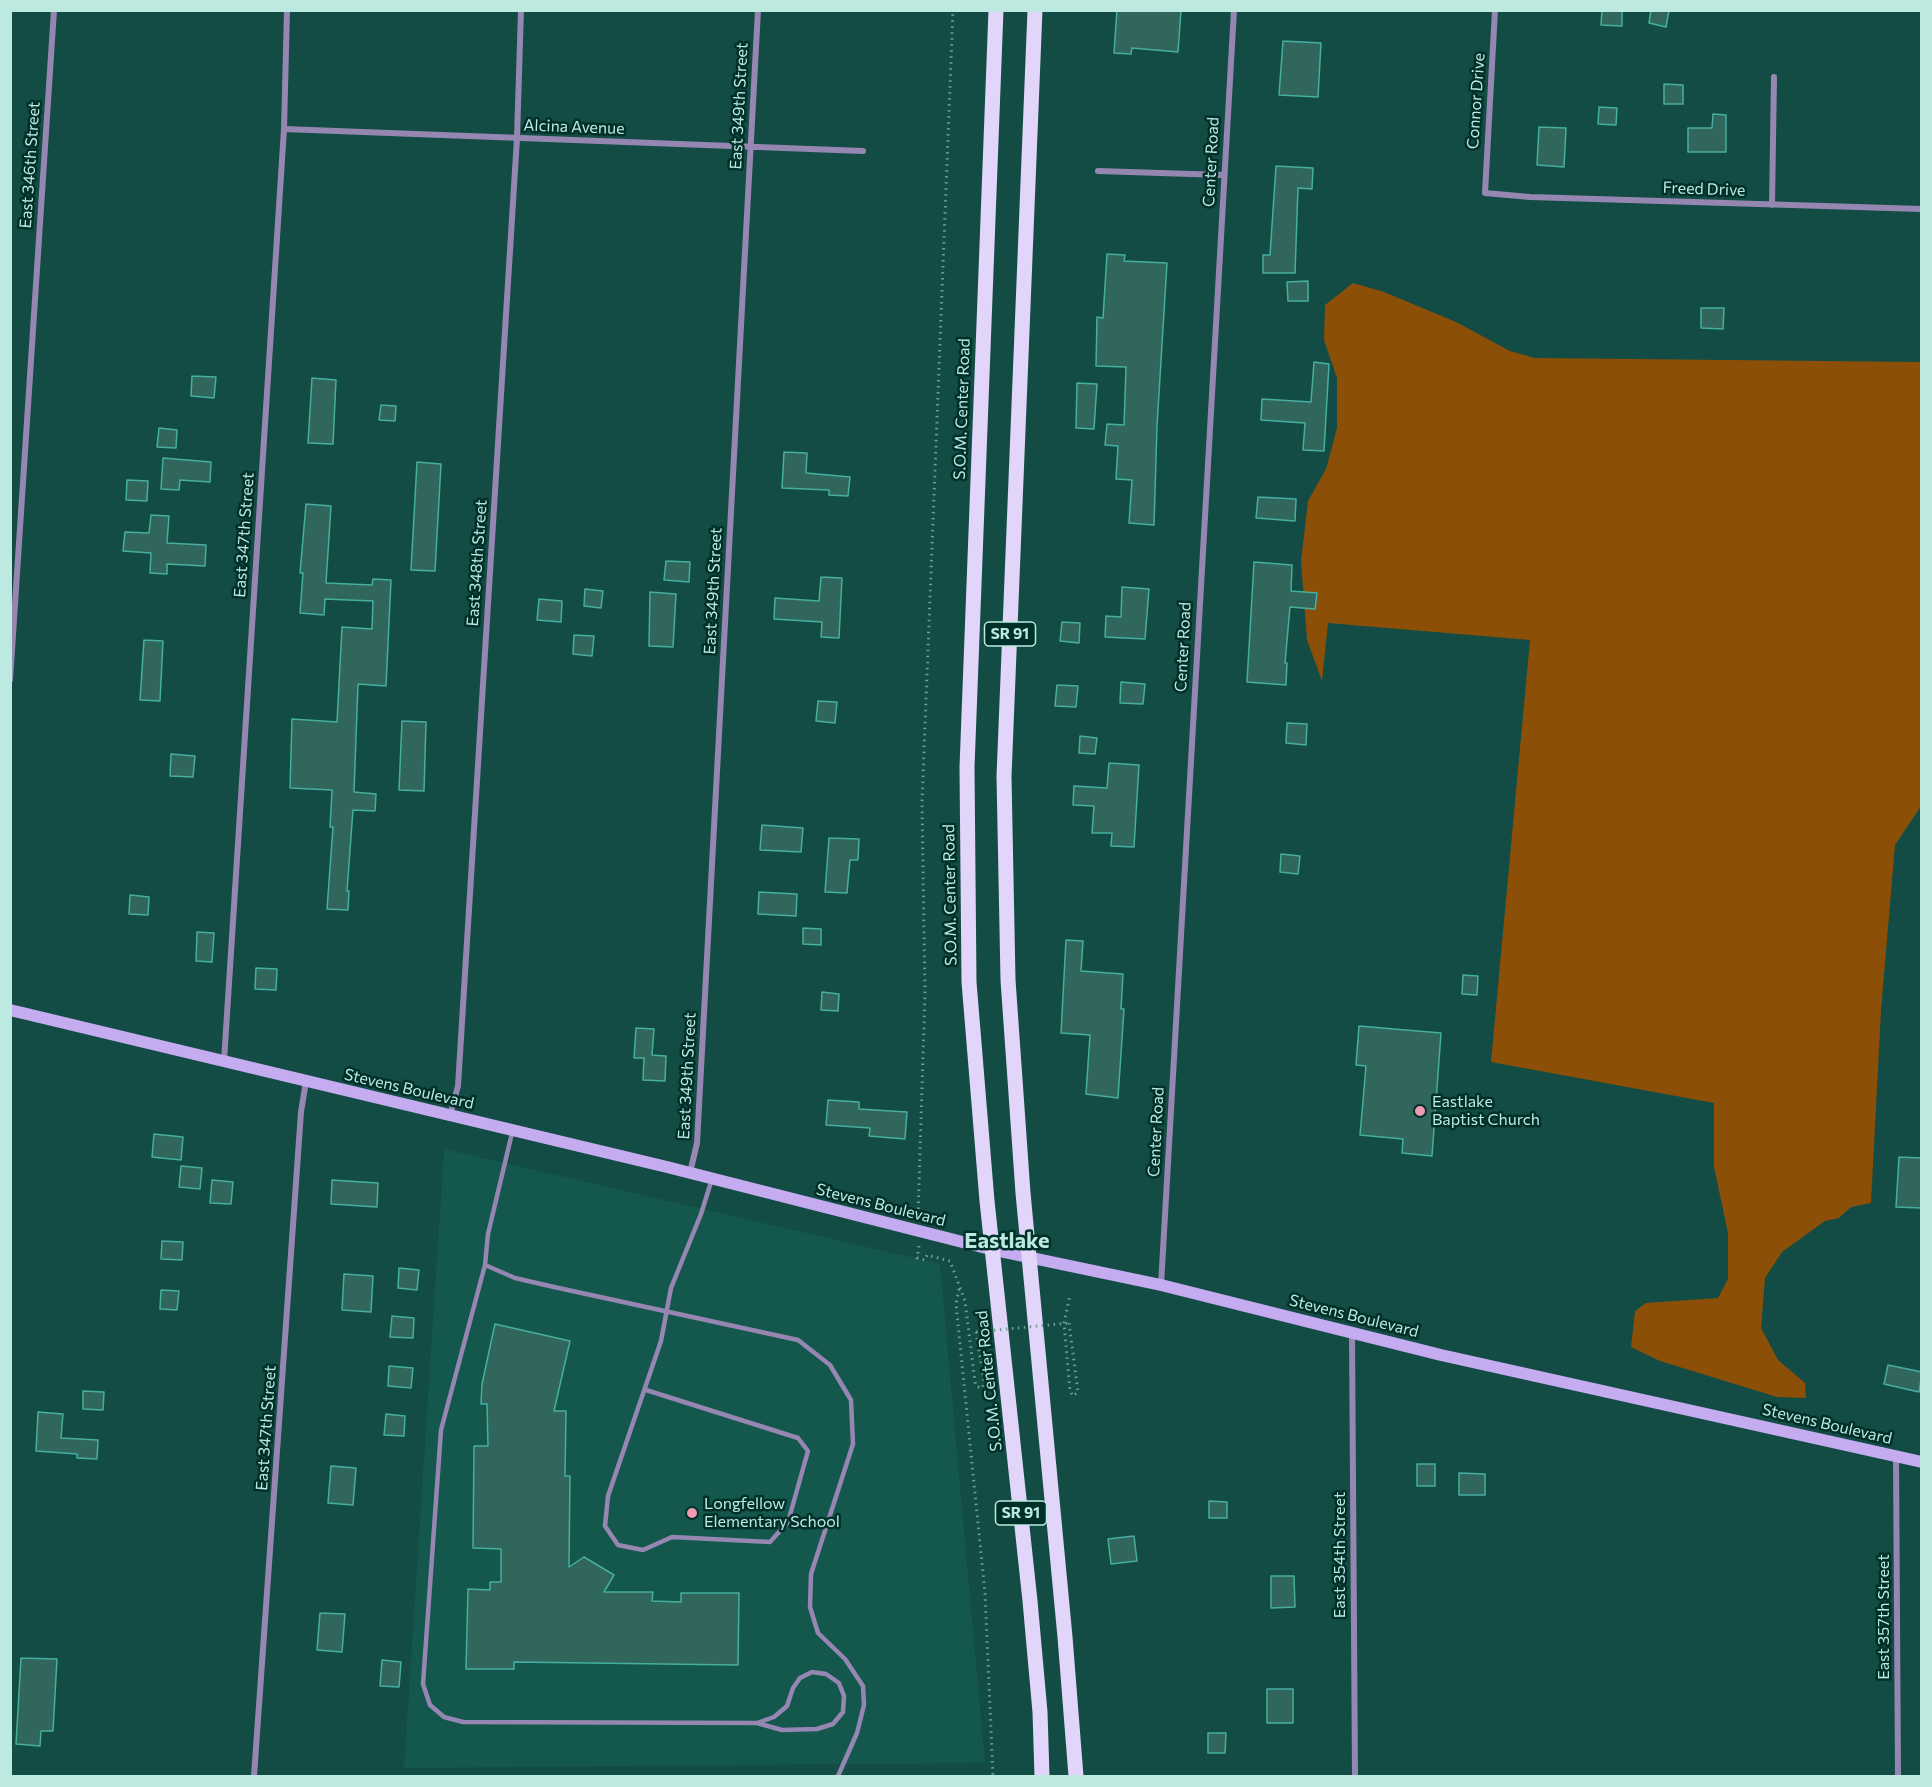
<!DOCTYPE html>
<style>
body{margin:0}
#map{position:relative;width:1932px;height:1787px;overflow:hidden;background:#134c44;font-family:Commissioner,sans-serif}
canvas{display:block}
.frame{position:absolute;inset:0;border:12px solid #bceae1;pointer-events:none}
</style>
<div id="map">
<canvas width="1932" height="1787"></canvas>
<div class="frame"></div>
</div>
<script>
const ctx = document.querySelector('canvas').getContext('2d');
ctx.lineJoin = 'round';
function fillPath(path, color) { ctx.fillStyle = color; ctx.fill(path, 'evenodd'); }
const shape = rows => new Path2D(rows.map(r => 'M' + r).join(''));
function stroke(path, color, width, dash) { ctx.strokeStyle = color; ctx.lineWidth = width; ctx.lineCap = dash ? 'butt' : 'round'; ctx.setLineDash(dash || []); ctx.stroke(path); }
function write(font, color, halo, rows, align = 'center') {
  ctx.font = font + ' Commissioner,sans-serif'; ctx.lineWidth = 5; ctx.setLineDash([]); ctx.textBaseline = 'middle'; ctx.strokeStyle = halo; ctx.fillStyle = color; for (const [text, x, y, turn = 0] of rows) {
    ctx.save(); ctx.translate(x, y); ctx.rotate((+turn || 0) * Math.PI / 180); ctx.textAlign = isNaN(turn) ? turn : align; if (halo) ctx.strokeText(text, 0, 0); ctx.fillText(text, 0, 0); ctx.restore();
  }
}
fillPath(shape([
 [444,1149,940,1264,985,1763,404,1768]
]), '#14574d');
fillPath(shape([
 [1353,283,1384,292,1456,322,1510,351,1535,358,1921,362,1921,806,1895,845,1881,1010,1871,1203,1851,1207,1839,1218,1825,1221,1782,1252,1765,1278,1761,1328,1778,1360,1805,1383,1806,1398,1777,1397,1660,1361,1631,1347,1635,1311,1646,1303,1718,1298,1728,1279,1728,1233,1714,1167,1714,1103,1491,1062,1530,640,1328,623,1322,681,1307,640,1301,561,1308,501,1326,469,1337,428,1337,378,1324,340,1325,305]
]), '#8c4f07');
const building = shape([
 [1117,10,1181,10,1178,52,1132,48,1131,54,1114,53,1117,10],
 [1602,10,1622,10,1622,26,1601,25,1602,10],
 [1651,10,1669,10,1666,27,1649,23,1651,10],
 [1283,41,1321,43,1318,97,1279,95,1283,41],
 [1664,84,1683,85,1683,104,1664,104,1664,84],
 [1599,107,1617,108,1616,125,1598,124,1599,107],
 [1713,114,1726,115,1726,152,1688,152,1688,128,1712,128,1713,114],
 [1539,127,1566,128,1564,167,1537,165,1539,127],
 [1276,166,1313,168,1312,189,1298,188,1295,273,1263,273,1263,255,1270,255,1276,166],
 [1107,254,1125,255,1124,261,1167,263,1157,426,1154,525,1129,523,1132,480,1116,479,1118,446,1105,445,1107,424,1124,425,1126,367,1096,366,1097,317,1103,318,1107,254],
 [1308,281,1308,301,1288,301,1287,282,1308,281],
 [1701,308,1724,308,1723,329,1701,328,1701,308],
 [1314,362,1329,364,1324,451,1303,450,1305,423,1261,420,1262,399,1311,402,1314,362],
 [192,376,216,377,214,398,191,396,192,376],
 [312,378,336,380,333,444,308,443,312,378],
 [1077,383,1097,384,1094,429,1076,428,1077,383],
 [381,405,396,406,395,421,379,420,381,405],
 [159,428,177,430,176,448,157,447,159,428],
 [784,452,807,453,806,473,850,477,848,496,829,495,829,490,782,488,784,452],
 [163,458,211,462,210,482,180,480,179,490,161,489,163,458],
 [417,462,441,464,435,571,411,570,417,462],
 [127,480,148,481,147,501,126,500,127,480],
 [1258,497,1296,499,1295,521,1256,518,1258,497],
 [306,504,331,506,326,583,372,585,373,579,391,580,386,686,358,684,354,792,376,794,375,811,353,810,347,891,349,891,348,910,327,909,333,827,330,827,332,790,290,788,292,719,337,722,342,627,372,629,373,601,325,599,324,615,300,613,303,573,300,573,306,504],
 [151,515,169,516,167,543,206,545,205,566,167,564,167,574,150,573,151,553,123,551,125,532,149,533,151,515],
 [666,561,690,562,689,582,664,580,666,561],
 [1254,562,1292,565,1291,591,1317,593,1315,609,1290,607,1285,663,1287,663,1286,685,1247,682,1254,562],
 [821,577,842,578,839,638,821,637,822,622,774,619,775,598,819,601,821,577],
 [1122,587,1149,589,1145,639,1105,637,1106,616,1121,617,1122,587],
 [585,589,603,591,601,608,584,606,585,589],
 [650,592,676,594,673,647,649,646,650,592],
 [539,599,562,601,561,622,537,620,539,599],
 [1062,622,1080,623,1079,643,1060,641,1062,622],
 [574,635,594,636,592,656,573,654,574,635],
 [144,640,163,641,160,701,140,700,144,640],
 [1121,682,1145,684,1143,704,1120,703,1121,682],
 [1057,685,1078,686,1076,707,1055,706,1057,685],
 [818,701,837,702,835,723,816,721,818,701],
 [402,721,426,722,424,791,399,790,402,721],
 [1287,723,1307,724,1306,745,1286,743,1287,723],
 [1080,736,1097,738,1095,754,1079,753,1080,736],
 [171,754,195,756,193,777,170,776,171,754],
 [1109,763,1139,765,1134,847,1111,846,1112,833,1092,833,1094,806,1073,805,1074,786,1107,788,1109,763],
 [762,825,803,828,801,852,760,850,762,825],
 [829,838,859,839,858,860,850,860,847,893,825,892,829,838],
 [1281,854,1300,856,1298,874,1280,872,1281,854],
 [759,892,797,894,796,916,758,914,759,892],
 [130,895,149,897,148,915,129,914,130,895],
 [803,928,821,929,821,945,803,944,803,928],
 [197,932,214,933,212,962,196,961,197,932],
 [1066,940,1083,941,1081,971,1123,974,1121,1009,1124,1009,1118,1098,1086,1094,1090,1035,1061,1033,1066,940],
 [256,968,277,969,276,990,255,989,256,968],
 [1463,975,1478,976,1477,995,1462,994,1463,975],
 [822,992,839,994,838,1011,821,1010,822,992],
 [1359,1026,1441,1033,1432,1156,1402,1153,1403,1139,1360,1135,1366,1066,1356,1065,1359,1026],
 [636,1028,654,1029,652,1055,666,1056,665,1081,643,1080,644,1058,634,1058,636,1028],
 [828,1100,859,1102,859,1109,907,1112,905,1139,869,1136,870,1128,826,1125,828,1100],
 [154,1134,183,1137,181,1160,152,1157,154,1134],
 [1899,1157,1922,1158,1922,1208,1896,1207,1899,1157],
 [181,1166,202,1168,200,1189,179,1187,181,1166],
 [212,1180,233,1182,231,1204,210,1203,212,1180],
 [332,1180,378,1183,377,1207,331,1204,332,1180],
 [162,1241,183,1242,182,1260,161,1259,162,1241],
 [399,1268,419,1270,417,1290,398,1288,399,1268],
 [344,1274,373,1276,371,1312,342,1310,344,1274],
 [161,1290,179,1291,177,1310,160,1309,161,1290],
 [392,1316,414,1318,413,1338,390,1337,392,1316],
 [495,1324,570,1341,554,1411,566,1411,565,1476,570,1476,569,1567,584,1557,614,1575,604,1592,653,1592,652,1601,681,1602,681,1593,739,1593,738,1665,514,1662,514,1669,466,1669,468,1589,490,1590,490,1582,501,1582,501,1549,473,1548,474,1446,488,1446,487,1404,481,1404,482,1384,495,1324],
 [1888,1365,1922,1372,1919,1392,1884,1384,1888,1365],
 [389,1366,413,1368,411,1388,388,1386,389,1366],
 [83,1391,104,1392,103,1410,83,1409,83,1391],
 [38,1412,63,1414,61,1438,98,1440,97,1459,77,1458,77,1454,36,1451,38,1412],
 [386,1414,405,1416,404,1436,384,1435,386,1414],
 [1417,1464,1435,1464,1435,1486,1417,1486,1417,1464],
 [331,1466,356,1468,353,1505,328,1503,331,1466],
 [1459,1473,1485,1474,1485,1495,1459,1495,1459,1473],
 [1209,1501,1227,1502,1227,1518,1209,1518,1209,1501],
 [1134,1536,1137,1561,1111,1564,1108,1539,1134,1536],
 [1271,1576,1294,1576,1295,1607,1271,1608,1271,1576],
 [320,1613,345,1614,342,1652,317,1650,320,1613],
 [21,1658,57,1659,53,1731,41,1731,40,1746,16,1744,21,1658],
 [382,1660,401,1662,399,1687,380,1686,382,1660],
 [1267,1689,1293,1689,1293,1723,1267,1723,1267,1689],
 [1208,1733,1226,1733,1225,1753,1208,1753,1208,1733]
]);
fillPath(building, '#31665c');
stroke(building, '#46af9f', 1.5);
stroke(shape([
 [918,1215,925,993,922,803,953,10],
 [919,1246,917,1258,925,1260,927,1255,950,1261,965,1301,975,1382,976,1386,981,1388,983,1387,984,1381,976,1332],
 [959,1289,956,1304,985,1593,993,1776],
 [1069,1323,1078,1392,1073,1396,1070,1391,1064,1323,1070,1295]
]), '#6c9f97', 3, [1.5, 4.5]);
stroke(shape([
 [512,1133,488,1234,485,1265,441,1430,423,1684,430,1705,444,1717,463,1722,757,1723,782,1730,817,1729,833,1724,843,1712,844,1696,839,1683,826,1674,812,1672,800,1678,793,1688,787,1706,774,1717,757,1723],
 [485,1265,515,1278,554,1287,798,1340,830,1365,851,1400,853,1444,811,1574,810,1607,818,1633,845,1659,863,1686,864,1705,857,1733,838,1776],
 [646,1390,798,1438,808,1451,788,1522,770,1542,672,1537,643,1550,618,1545,605,1526,608,1496,661,1341,671,1288,701,1214,712,1179]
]), '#9687b2', 4.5);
stroke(shape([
 [1495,10,1485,193,1530,197,1922,209],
 [284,129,863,151],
 [1098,171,1223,175],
 [1772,205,1774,77],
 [10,680,54,10],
 [224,1061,284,129,287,10],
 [450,1115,458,1086,517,138,521,10],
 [690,1173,697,1143,758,10],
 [1161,1285,1234,10],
 [1352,1333,1355,1776],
 [1896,1457,1898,1776],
 [254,1776,301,1112,306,1081]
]), '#9687b2', 6);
stroke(shape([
 [10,1010,667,1167,994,1250,1161,1285,1441,1355,1922,1462]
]), '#c5acf1', 12);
stroke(shape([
 [996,10,967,767,969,982,987,1201,1030,1601,1040,1712,1042,1776],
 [1035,10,1004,776,1008,980,1023,1193,1065,1637,1076,1776]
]), '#e1d5f9', 15);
stroke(shape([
 [976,1332,1069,1323]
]), '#6c9f97', 3, [1.5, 4.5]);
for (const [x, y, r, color] of [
 [1420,1111,6,"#f19ab3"],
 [692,1513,6,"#f19ab3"]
]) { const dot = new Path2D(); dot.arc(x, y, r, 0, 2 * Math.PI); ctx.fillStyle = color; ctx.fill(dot); stroke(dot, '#00302a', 2); }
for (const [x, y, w] of [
 [1010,634,51],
 [1021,1513,51]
]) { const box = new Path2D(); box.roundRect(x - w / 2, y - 12, w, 24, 4.5); ctx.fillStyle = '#00302a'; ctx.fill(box); stroke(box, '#bceae1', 1.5); }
write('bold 15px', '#bceae1', null, [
 ["SR 91",1010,634],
 ["SR 91",1021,1513]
]);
write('16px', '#bceae1', '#00302a', [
 ["Connor Drive",1476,101,-86],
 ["East 349th Street",739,106,-87],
 ["Alcina Avenue",574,127,2],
 ["Center Road",1211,162,-87],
 ["East 346th Street",30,165,-86],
 ["Freed Drive",1704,189,2],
 ["S.O.M. Center Road",962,409,-88],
 ["East 347th Street",244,535,-86],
 ["East 348th Street",477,563,-86],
 ["East 349th Street",713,591,-87],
 ["Center Road",1183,647,-87],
 ["S.O.M. Center Road",950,895,-91],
 ["East 349th Street",687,1076,-87],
 ["Stevens Boulevard",409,1089,13],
 ["Center Road",1156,1132,-87],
 ["Stevens Boulevard",881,1205,14],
 ["Stevens Boulevard",1354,1316,14],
 ["S.O.M. Center Road",989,1381,-96],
 ["Stevens Boulevard",1827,1424,13],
 ["East 347th Street",266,1428,-86],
 ["East 354th Street",1340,1555,-90],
 ["East 357th Street",1884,1617,-90]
]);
write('16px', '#bceae1', '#00302a', [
 ["Eastlake",1432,1102],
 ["Baptist Church",1432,1120],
 ["Longfellow",704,1504],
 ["Elementary School",704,1522]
], 'left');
write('bold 22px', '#bceae1', '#00302a', [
 ["Eastlake",1007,1241]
]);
</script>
